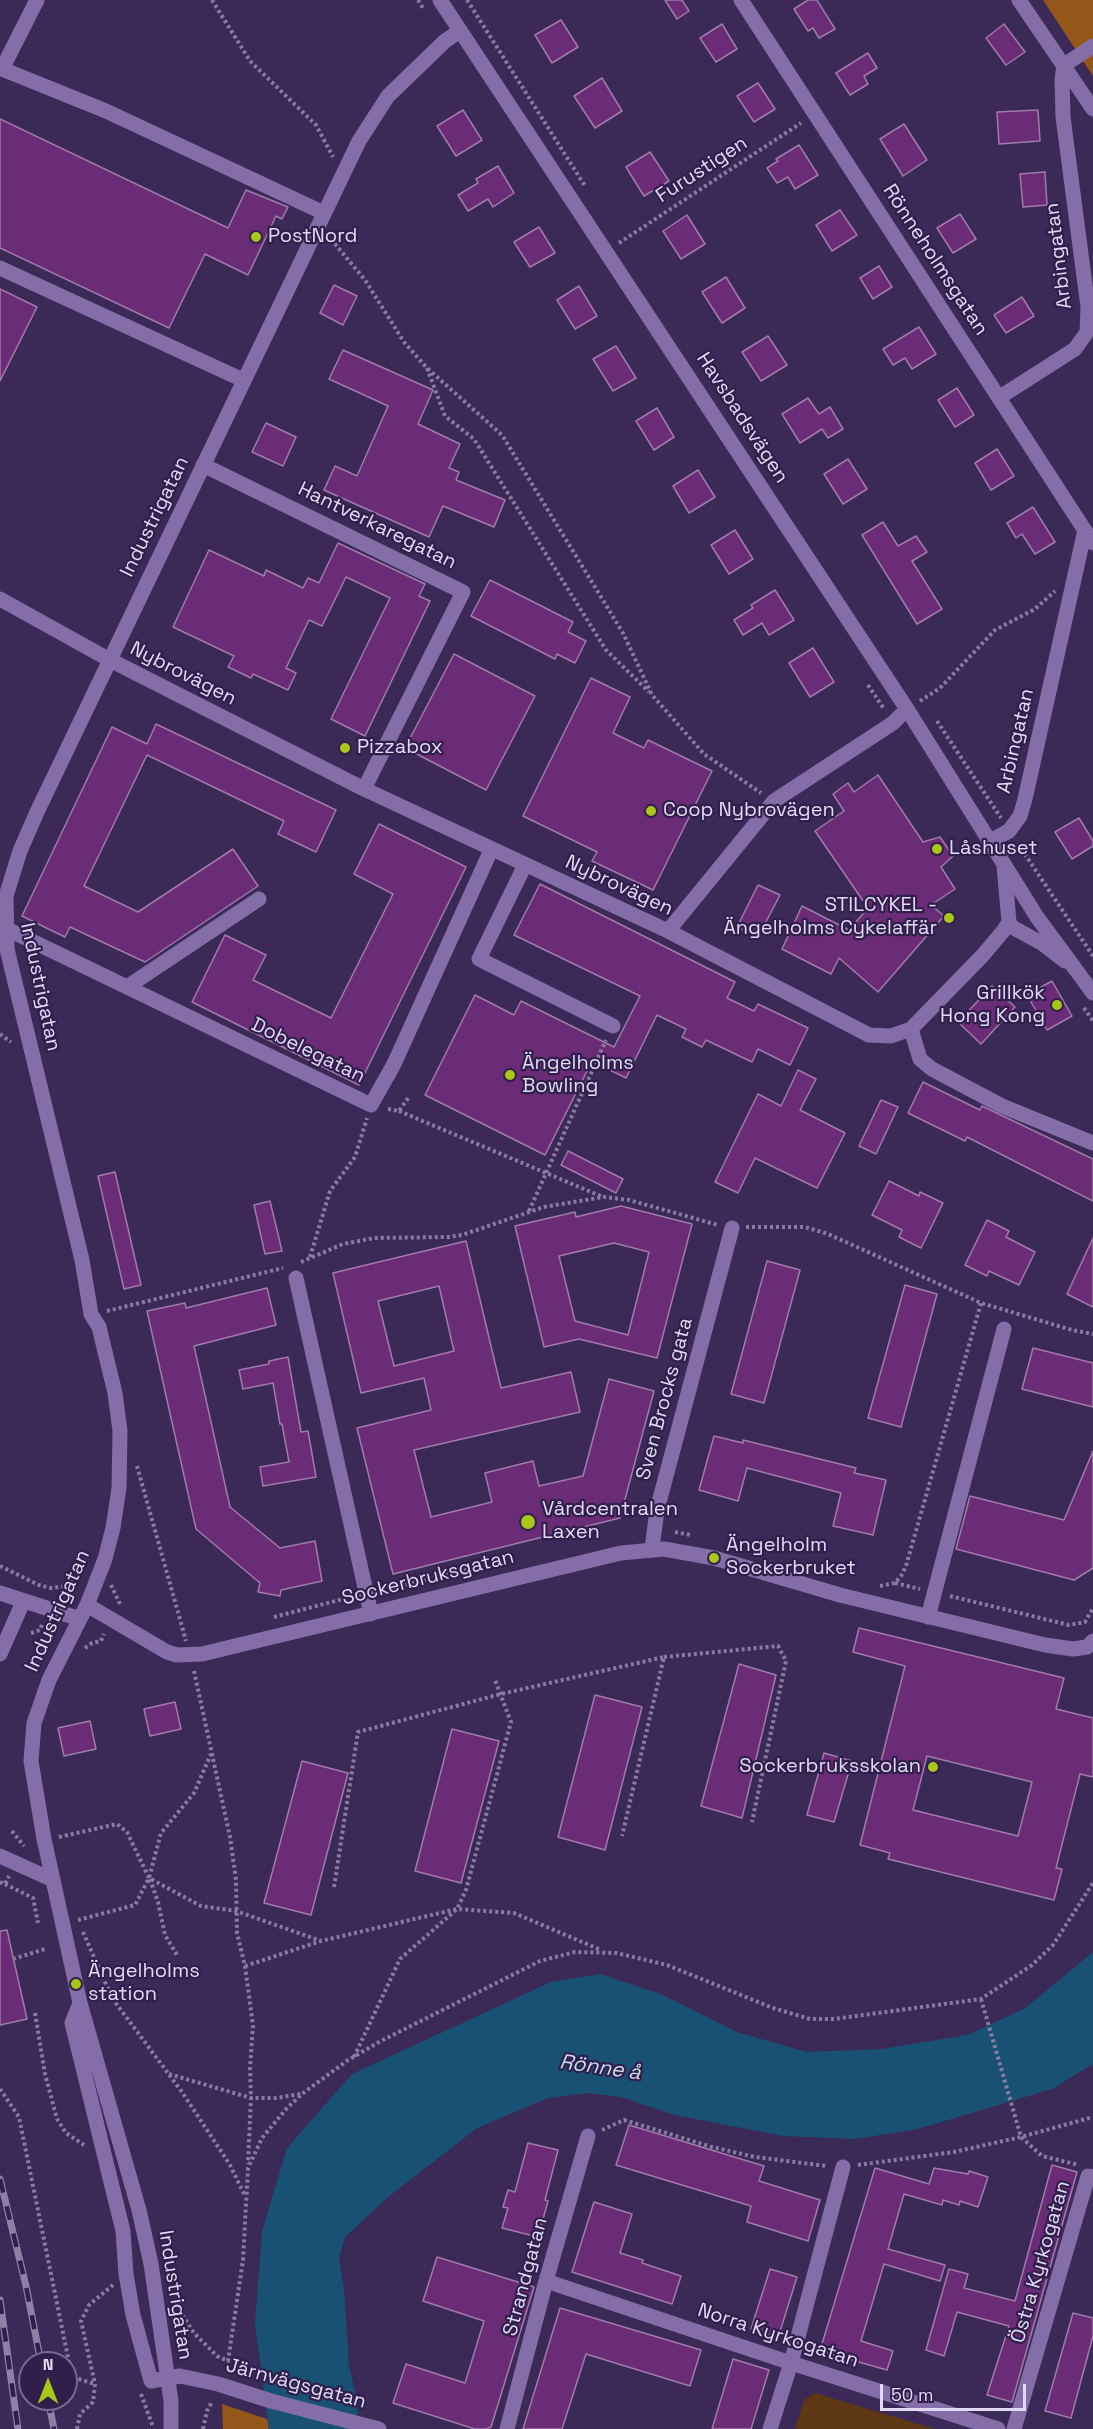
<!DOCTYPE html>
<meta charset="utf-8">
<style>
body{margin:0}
#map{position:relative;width:1093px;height:2429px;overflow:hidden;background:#3b2957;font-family:"Space Grotesk",sans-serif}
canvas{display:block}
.north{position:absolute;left:18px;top:2351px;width:60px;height:60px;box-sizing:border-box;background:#311f4b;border:2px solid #78698f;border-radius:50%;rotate:0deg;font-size:16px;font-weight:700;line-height:24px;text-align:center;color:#e2d9f5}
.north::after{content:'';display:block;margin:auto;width:21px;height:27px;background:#a9c71b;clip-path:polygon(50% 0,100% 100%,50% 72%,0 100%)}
.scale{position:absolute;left:880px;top:2384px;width:146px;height:27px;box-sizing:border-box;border:3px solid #e2d9f5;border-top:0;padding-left:8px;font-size:18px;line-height:21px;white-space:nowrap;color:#e2d9f5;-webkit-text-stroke:4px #311f4b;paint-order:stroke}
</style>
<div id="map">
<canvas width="1093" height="2429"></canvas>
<div class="north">N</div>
<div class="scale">50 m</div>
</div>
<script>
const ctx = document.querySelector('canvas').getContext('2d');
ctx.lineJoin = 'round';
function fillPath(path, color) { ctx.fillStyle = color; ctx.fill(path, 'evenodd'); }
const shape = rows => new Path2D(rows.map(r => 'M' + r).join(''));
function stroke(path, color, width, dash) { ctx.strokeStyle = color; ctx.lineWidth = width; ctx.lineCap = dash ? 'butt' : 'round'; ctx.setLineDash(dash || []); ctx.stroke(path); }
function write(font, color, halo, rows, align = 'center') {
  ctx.font = font + ' "Space Grotesk",sans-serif'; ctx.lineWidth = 4.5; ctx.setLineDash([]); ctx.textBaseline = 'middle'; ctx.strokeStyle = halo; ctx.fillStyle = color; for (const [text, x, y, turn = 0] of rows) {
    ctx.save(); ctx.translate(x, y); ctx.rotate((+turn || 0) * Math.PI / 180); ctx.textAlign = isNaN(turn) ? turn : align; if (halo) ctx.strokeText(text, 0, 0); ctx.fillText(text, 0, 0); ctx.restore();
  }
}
fillPath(shape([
 [815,2393,935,2429,795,2429,804,2400]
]), '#5e3815');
fillPath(shape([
 [1043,0,1093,0,1093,76],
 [222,2404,267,2419,269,2429,223,2429]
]), '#945719');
fillPath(shape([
 [1093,1952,1093,2064,1052,2089,918,2129,855,2139,783,2136,675,2115,621,2097,588,2093,548,2098,477,2128,388,2197,345,2237,339,2258,344,2289,349,2366,356,2396,359,2429,269,2429,255,2324,262,2231,287,2148,352,2074,551,1982,600,1974,663,1995,737,2032,807,2052,882,2049,967,2035,1024,2009]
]), '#185174');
const building = shape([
 [665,0,682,0,689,11,677,19,665,0],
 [808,0,817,0,835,29,819,38,813,28,808,31,794,9,808,0],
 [561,20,578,47,552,63,535,35,561,20],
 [722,24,737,49,716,62,700,38,722,24],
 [1004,24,1025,52,1006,65,986,38,1004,24],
 [868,53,877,68,864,76,868,84,850,95,836,73,868,53],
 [602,78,622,111,595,128,574,96,602,78],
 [758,83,775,109,754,122,737,96,758,83],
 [463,110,482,140,456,156,437,126,463,110],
 [1038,110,1040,141,999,144,997,112,1038,110],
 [0,119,228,228,246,190,288,207,282,219,276,216,248,275,205,254,169,328,0,248,0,119],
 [904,124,927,160,903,176,880,139,904,124],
 [799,145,818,175,795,189,788,177,777,183,767,168,778,161,776,159,799,145],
 [650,152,669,181,644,196,626,167,650,152],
 [498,166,514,193,493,207,488,199,468,211,458,195,478,183,476,179,498,166],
 [1045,172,1047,205,1023,207,1020,174,1045,172],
 [840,210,857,235,832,251,816,225,840,210],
 [960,214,976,239,953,253,937,228,960,214],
 [687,215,705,244,681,259,663,231,687,215],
 [539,227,555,253,530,267,514,242,539,227],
 [879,266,892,287,873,299,860,278,879,266],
 [726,277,745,308,722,323,702,292,726,277],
 [334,285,357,296,343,325,320,313,334,285],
 [579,286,597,316,575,329,557,300,579,286],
 [0,289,37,307,0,381,0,289],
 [1022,297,1034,316,1006,333,994,315,1022,297],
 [919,327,936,354,912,369,905,358,893,365,883,349,919,327],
 [768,336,787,365,761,381,742,352,768,336],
 [616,346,636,378,613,391,593,359,616,346],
 [343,350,433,390,418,424,460,444,449,468,459,472,456,480,505,500,494,527,443,506,429,537,324,490,335,466,357,476,388,406,329,379,343,350],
 [957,388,974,415,955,427,938,400,957,388],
 [808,398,819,414,830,407,843,429,828,438,822,429,800,443,782,414,808,398],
 [657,408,674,437,654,450,636,421,657,408],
 [266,423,296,437,283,466,252,452,266,423],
 [997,449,1014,476,991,490,975,463,997,449],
 [848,459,867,489,843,504,824,474,848,459],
 [698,470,715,497,689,513,673,486,698,470],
 [1033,507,1055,542,1035,554,1022,534,1016,538,1007,523,1033,507],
 [883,522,898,546,916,536,927,552,912,561,942,609,917,624,862,535,883,522],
 [735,530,753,559,729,574,711,545,735,530],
 [338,543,425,584,419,596,430,601,365,736,331,719,390,598,346,577,322,626,309,620,286,668,296,673,288,690,253,674,251,678,228,667,234,656,173,627,209,550,264,576,266,570,303,588,308,578,319,583,338,543],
 [490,580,573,622,568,632,586,641,575,663,557,654,555,659,471,616,490,580],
 [775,590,794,620,769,635,762,623,743,635,734,620,753,608,751,605,775,590],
 [813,648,834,682,810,697,789,663,813,648],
 [454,654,535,696,486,790,405,748,454,654],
 [591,678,630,697,613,733,644,748,648,740,712,771,653,890,592,861,597,852,523,816,591,678],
 [156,724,336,810,316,852,278,834,284,821,147,755,84,886,138,912,233,849,258,886,145,962,70,927,65,937,22,916,112,727,147,744,156,724],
 [878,775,923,842,940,837,953,856,941,867,955,889,931,905,944,916,878,992,839,958,831,974,782,949,802,906,849,930,868,908,815,831,844,811,833,794,848,783,854,792,878,775],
 [1079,818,1093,841,1093,846,1072,859,1055,832,1079,818],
 [379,824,466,867,359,1085,192,1002,225,935,266,955,253,980,331,1018,393,894,354,874,379,824],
 [540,884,735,982,727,998,754,1011,758,1004,808,1028,790,1065,758,1049,752,1062,706,1040,702,1047,682,1037,686,1029,657,1015,626,1078,592,1061,545,1155,425,1095,475,995,514,1015,521,1001,614,1047,640,996,514,935,540,884],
 [758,885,780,895,758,937,737,927,758,885],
 [1052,981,1072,1016,1047,1030,1027,995,1052,981],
 [992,986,1015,1007,981,1044,958,1022,992,986],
 [798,1070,816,1079,800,1110,845,1133,817,1188,755,1158,738,1193,715,1182,758,1094,781,1106,798,1070],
 [923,1082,980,1110,982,1106,1093,1159,1093,1201,967,1137,965,1141,908,1113,923,1082],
 [881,1100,898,1107,876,1154,859,1146,881,1100],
 [568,1151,623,1179,616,1193,561,1165,568,1151],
 [115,1172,141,1285,124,1289,98,1176,115,1172],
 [889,1181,919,1196,920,1192,943,1203,921,1248,899,1237,902,1230,872,1215,889,1181],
 [270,1201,282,1251,265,1254,254,1205,270,1201],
 [621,1206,692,1224,657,1358,579,1339,544,1347,515,1226,575,1212,576,1217,621,1206],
 [614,1243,649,1252,628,1335,575,1321,559,1256,614,1243],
 [987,1220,1009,1231,1006,1237,1035,1252,1019,1285,989,1271,987,1276,965,1265,987,1220],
 [1093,1238,1093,1307,1067,1294,1093,1238],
 [466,1241,501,1388,571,1372,580,1412,414,1450,431,1517,492,1502,485,1473,533,1461,539,1486,583,1476,609,1379,654,1391,620,1518,393,1574,357,1428,431,1410,424,1378,361,1393,333,1273,466,1241],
 [439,1286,454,1351,394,1366,378,1301,439,1286],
 [767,1261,800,1270,764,1403,731,1394,767,1261],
 [905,1285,937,1294,901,1427,868,1418,905,1285],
 [267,1288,276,1325,194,1346,230,1507,280,1548,315,1541,322,1581,281,1590,280,1596,258,1592,260,1583,196,1529,147,1311,185,1303,186,1308,267,1288],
 [1033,1348,1093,1363,1093,1407,1022,1389,1033,1348],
 [288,1357,301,1432,308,1431,316,1477,263,1486,260,1467,289,1462,282,1424,280,1424,273,1383,243,1389,239,1370,269,1364,269,1361,288,1357],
 [714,1436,743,1443,743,1440,856,1468,854,1473,886,1480,873,1535,833,1526,841,1493,747,1468,738,1501,699,1490,714,1436],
 [1093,1451,1093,1568,1074,1580,956,1549,970,1496,1064,1520,1093,1451],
 [859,1628,1064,1678,1056,1709,1093,1718,1093,1777,1080,1774,1056,1868,1062,1869,1054,1900,888,1859,890,1853,860,1845,905,1666,853,1652,859,1628],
 [927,1756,1032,1782,1018,1836,913,1810,927,1756],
 [739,1664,776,1675,742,1818,701,1806,739,1664],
 [595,1695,642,1707,605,1850,558,1837,595,1695],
 [175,1702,181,1729,150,1736,144,1709,175,1702],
 [90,1721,96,1749,64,1756,58,1728,90,1721],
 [452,1729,499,1741,461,1883,415,1871,452,1729],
 [824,1753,852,1761,834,1822,807,1815,824,1753],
 [302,1761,348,1773,311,1915,264,1903,302,1761],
 [7,1930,27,2019,0,2025,0,1931,7,1930],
 [629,2125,764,2166,759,2181,820,2200,808,2241,747,2222,751,2206,616,2165,629,2125],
 [528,2143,558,2150,545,2200,548,2201,538,2237,502,2228,508,2208,503,2207,508,2190,515,2192,528,2143],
 [1052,2165,1077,2172,1012,2402,987,2395,1009,2326,957,2312,944,2356,926,2350,949,2269,968,2274,964,2288,1015,2301,1052,2165],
 [875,2168,929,2184,934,2168,968,2174,969,2171,988,2177,978,2207,960,2201,959,2205,943,2200,942,2205,904,2194,888,2249,945,2265,940,2281,884,2264,861,2341,893,2351,887,2370,827,2353,822,2344,875,2168],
 [594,2202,632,2214,620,2253,643,2260,642,2263,681,2276,672,2304,572,2272,594,2202],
 [437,2257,534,2287,491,2427,486,2429,475,2429,393,2403,406,2364,465,2383,484,2321,423,2301,437,2257],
 [770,2269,797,2277,778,2338,751,2329,770,2269],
 [560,2308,701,2350,690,2386,586,2354,562,2429,523,2429,560,2308],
 [1073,2313,1093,2318,1093,2336,1071,2418,1045,2411,1073,2313],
 [733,2359,769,2370,751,2429,712,2429,733,2359]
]);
fillPath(building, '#6a2b77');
stroke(building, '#a17ba9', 1.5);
stroke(shape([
 [212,0,250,61,316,125,333,157],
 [418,0,424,10],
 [467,0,585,186],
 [331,239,365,280,404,342,427,368,502,435,623,633,652,695,704,754,761,793],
 [619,243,801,123],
 [427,368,445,416,474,439,606,650,649,692],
 [868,685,884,709],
 [920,701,940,688,995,630,1035,609,1055,591],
 [937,721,1001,818],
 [1018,844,1093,956],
 [1084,1008,1093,1021],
 [0,1034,11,1042],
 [388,1109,399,1111,409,1097],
 [399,1111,603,1197],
 [529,1211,606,1040],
 [746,1227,805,1227,828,1234,981,1303,1072,1330,1093,1334],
 [310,1257,330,1191,355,1157,367,1118],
 [301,1262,343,1244,374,1238,448,1237,462,1235,544,1207,604,1197,629,1200,718,1225],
 [107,1311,283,1268],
 [137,1466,186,1641],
 [675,1532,691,1535],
 [0,1566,39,1585,51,1588,67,1586,79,1575],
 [895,1583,920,1589],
 [111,1585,120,1604],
 [880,1586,895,1583,901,1576,906,1566,981,1303],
 [382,1590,488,1565],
 [950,1596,1069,1625,1085,1622,1093,1608],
 [274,1617,351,1597],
 [31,1633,40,1630,43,1622],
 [85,1648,92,1643,101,1641,104,1634],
 [664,1657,778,1646,786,1661,752,1822],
 [194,1671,230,1837,236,1880,237,1933,245,1966,253,2026,250,2068,251,2098,248,2164],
 [12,1831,24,1846],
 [59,1837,117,1824,127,1832,149,1878,201,1906,236,1911,321,1941],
 [150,1879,158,1902,165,1935,177,1955],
 [0,1882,5,1884,9,1876],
 [5,1884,33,1898,38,1923],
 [334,1887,358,1732,501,1694,664,1657,622,1836],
 [78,1920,135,1905,149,1878,161,1833,194,1793,211,1754],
 [83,1932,112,1998,182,2092,230,2165,245,2196],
 [13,1959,45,1949],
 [245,1966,321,1941,457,1909,514,1913,601,1950],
 [981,1999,1021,2137,1042,2156,1079,2165],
 [35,2013,45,2074,57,2119,66,2133,84,2145],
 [354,2057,400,1959,457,1909,466,1890,511,1722,495,1680],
 [169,2074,251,2098,276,2098,301,2094],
 [0,2089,19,2117,72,2377,95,2384],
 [602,2130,624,2120,712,2147,755,2157,827,2166],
 [858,2165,954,2152,1021,2137,1093,2117],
 [171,2256,181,2313,194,2333,217,2356,228,2361,243,2260,248,2168,262,2138,287,2108,302,2094,348,2060,379,2042,540,1961,575,1952,616,1953,667,1965,773,2008,810,2019,834,2019,981,1999,1032,1965,1053,1945,1093,1883],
 [141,2394,153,2427],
 [77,2429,80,2414,93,2402,95,2384,81,2321,89,2305,113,2285],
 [203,2429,207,2411,212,2402]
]), '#8a7ca1', 4, [3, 3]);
stroke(shape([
 [37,0,2,69,106,111,324,213],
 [440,0,907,709,1037,917,1093,993],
 [741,0,1093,543],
 [1019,0,1093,109],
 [0,268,243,380],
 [1000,397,1075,349,1087,332,1088,307,1063,117,1062,80,1064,65,1093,46],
 [203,465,463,592,364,789],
 [0,599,110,660,364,789,668,931,869,1035,891,1036,911,1029,983,955,1004,930,1009,922],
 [990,841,1009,831,1020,816,1025,799,1085,530],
 [525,865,479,959,613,1026],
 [1004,866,1009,922,1012,927,1043,944,1065,961],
 [5,928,371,1105,394,1064,491,850],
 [668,931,774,801,893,723,907,709],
 [127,987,259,899],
 [911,1029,920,1059,932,1069,1002,1106,1093,1143],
 [296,1278,371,1614],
 [652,1548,657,1510,732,1228],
 [0,1593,80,1619],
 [87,1605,167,1652,177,1655,202,1654,621,1553,664,1549,714,1558,840,1595,1045,1645,1073,1649,1087,1647,1093,1641],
 [928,1617,1004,1329],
 [0,1654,23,1602],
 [0,1856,53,1880],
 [80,2003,72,2023,123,2231,126,2274,133,2315,151,2381,180,2376,218,2384,271,2401,379,2429],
 [546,2281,791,2363,998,2429],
 [171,2429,171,2401,151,2264,139,2210,80,2003,44,1839,31,1761,34,1723,49,1680,87,1605,105,1559,113,1528,119,1488,120,1431,115,1393,99,1327,91,1314,82,1260,7,949,6,896,20,851,37,812,359,141,388,96,445,41,460,31],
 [507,2429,546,2281,588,2136],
 [770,2429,791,2363,843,2167],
 [1014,2429,1088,2176,1093,2177]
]), '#836ea7', 15);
const rail = shape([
 [0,2179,26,2286,41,2363],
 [0,2300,18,2429],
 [48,2399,54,2429]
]);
stroke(rail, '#8f81a6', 7);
stroke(rail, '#311f4b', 4.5, [14]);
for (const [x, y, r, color] of [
 [256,237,6,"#a9c71b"],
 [345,748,6,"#a9c71b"],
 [651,811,6,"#a9c71b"],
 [937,849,6,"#a9c71b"],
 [949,918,6,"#a9c71b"],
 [1057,1005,6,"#a9c71b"],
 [510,1075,6,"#a9c71b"],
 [528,1522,8,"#a9c71b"],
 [714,1558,6,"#a9c71b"],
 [933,1767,6,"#a9c71b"],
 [76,1984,6,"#a9c71b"]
]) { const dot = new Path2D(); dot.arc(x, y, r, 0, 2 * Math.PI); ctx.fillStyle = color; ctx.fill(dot); stroke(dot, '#311f4b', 2); }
write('20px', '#e2d9f5', '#311f4b', [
 ["Furustigen",702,170,-33],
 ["Arbingatan",1059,256,-97],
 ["Rönneholmsgatan",935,260,57],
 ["Havsbadsvägen",742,418,57],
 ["Industrigatan",155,517,-64],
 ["Hantverkaregatan",377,526,26],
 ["Nybrovägen",183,674,27],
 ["Arbingatan",1016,741,-77],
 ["Nybrovägen",619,886,25],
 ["Industrigatan",40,987,78],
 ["Dobelegatan",308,1051,26],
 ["Sven Brocks gata",665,1399,-75],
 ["Sockerbruksgatan",428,1578,-14],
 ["Industrigatan",58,1611,-66],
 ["Östra Kyrkogatan",1041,2262,-74],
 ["Strandgatan",526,2277,-75],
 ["Industrigatan",175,2295,81],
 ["Norra Kyrkogatan",778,2336,18],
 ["Järnvägsgatan",296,2384,15]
]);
write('20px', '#e2d9f5', '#311f4b', [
 ["PostNord",268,237],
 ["Pizzabox",357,748],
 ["Coop Nybrovägen",663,811],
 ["Låshuset",949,849],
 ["STILCYKEL -",937,906,"right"],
 ["Ängelholms Cykelaffär",937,929,"right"],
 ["Grillkök",1045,994,"right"],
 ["Hong Kong",1045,1017,"right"],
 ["Ängelholms",522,1064],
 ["Bowling",522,1087],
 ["Vårdcentralen",542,1510],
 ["Laxen",542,1533],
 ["Ängelholm",726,1546],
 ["Sockerbruket",726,1569],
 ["Sockerbruksskolan",921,1767,"right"],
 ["Ängelholms",88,1972],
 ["station",88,1995]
], 'left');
write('italic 21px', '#c7ddee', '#311f4b', [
 ["Rönne å",600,2068,8]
]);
</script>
